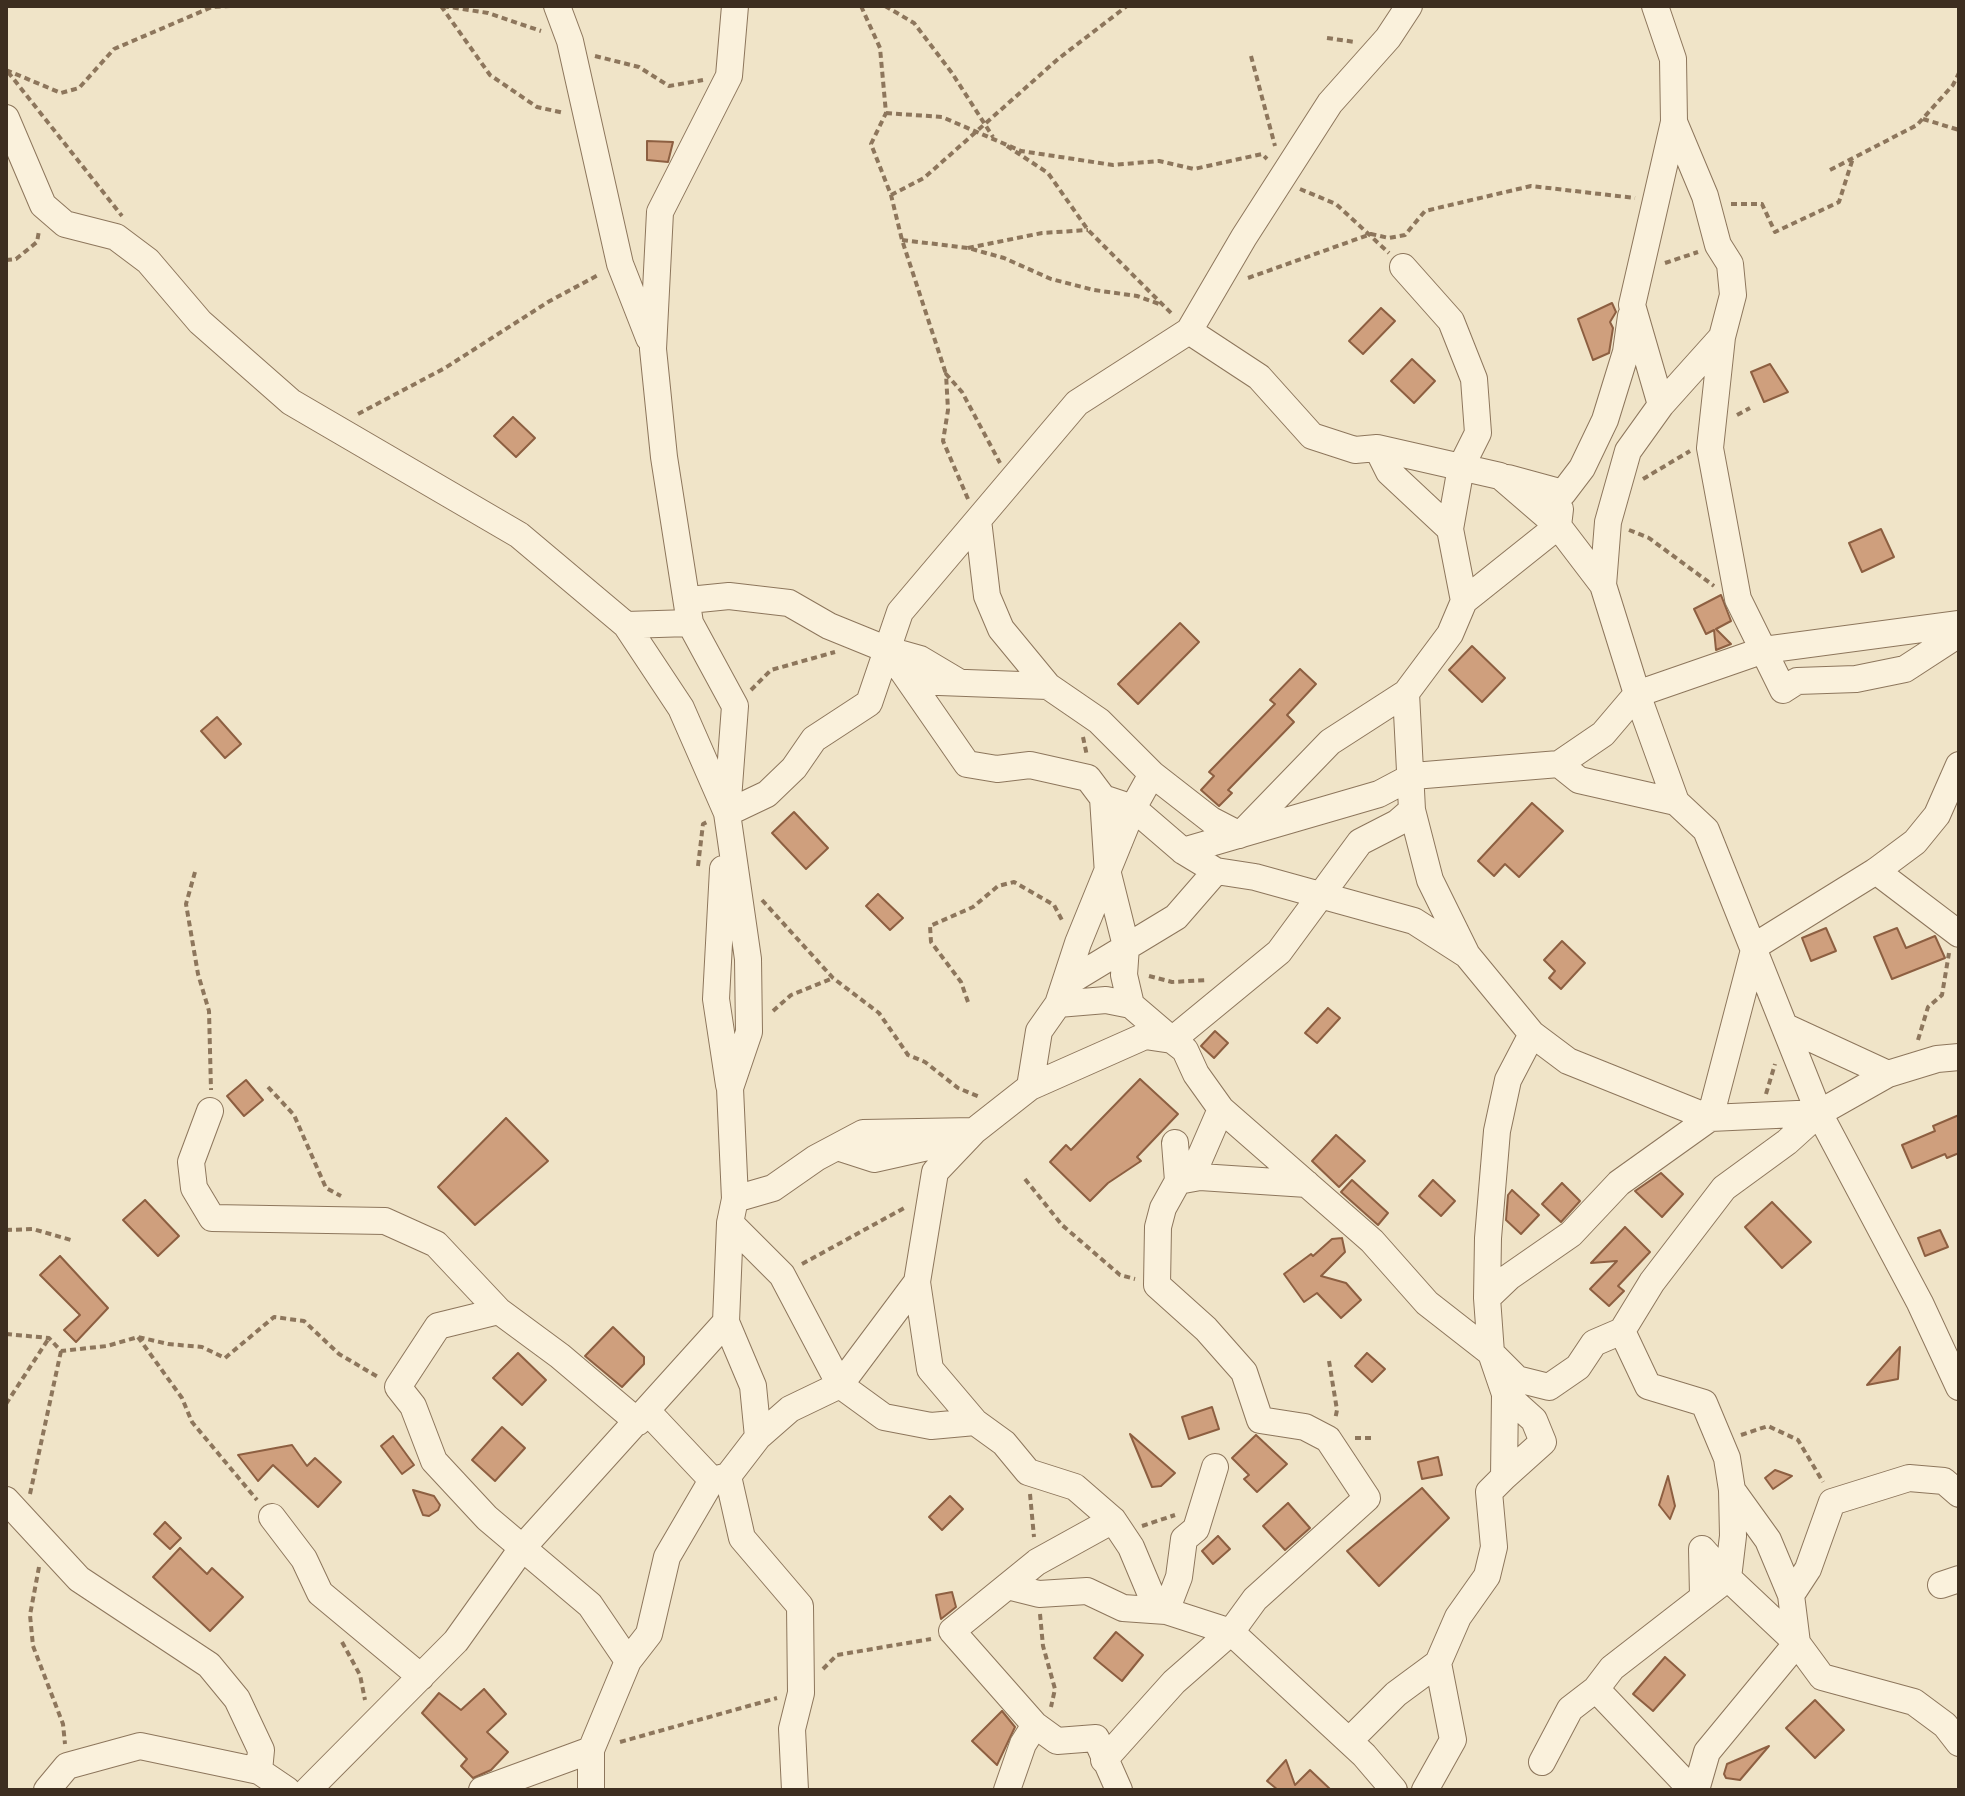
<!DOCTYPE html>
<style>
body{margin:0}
#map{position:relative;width:1965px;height:1796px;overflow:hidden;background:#f0e4c8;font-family:"Crimson Pro",serif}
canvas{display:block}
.frame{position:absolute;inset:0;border:8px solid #3d2e20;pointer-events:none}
</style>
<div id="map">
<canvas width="1965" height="1796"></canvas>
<div class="frame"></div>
</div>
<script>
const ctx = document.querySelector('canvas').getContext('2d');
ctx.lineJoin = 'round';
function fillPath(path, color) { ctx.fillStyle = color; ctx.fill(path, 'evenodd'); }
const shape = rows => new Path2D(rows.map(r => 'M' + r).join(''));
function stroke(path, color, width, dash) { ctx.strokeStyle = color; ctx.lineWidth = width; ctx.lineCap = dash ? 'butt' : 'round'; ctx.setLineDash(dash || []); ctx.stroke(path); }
const building = shape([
 [647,141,673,142,668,162,647,160,647,141],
 [1612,303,1616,312,1610,322,1613,328,1609,353,1593,360,1578,319,1612,303],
 [1381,308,1395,321,1363,354,1349,341,1381,308],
 [1412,359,1435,381,1414,403,1391,381,1412,359],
 [1770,364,1788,392,1764,402,1751,372,1770,364],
 [513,417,535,438,516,457,494,436,513,417],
 [1881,529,1894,557,1862,572,1849,543,1881,529],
 [1721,595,1731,621,1716,629,1731,644,1716,650,1714,630,1706,634,1694,609,1721,595],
 [1180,623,1199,642,1138,704,1118,684,1180,623],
 [1472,646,1505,678,1482,702,1449,670,1472,646],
 [1300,669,1316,684,1287,715,1294,722,1228,790,1232,793,1219,806,1201,790,1214,776,1209,772,1275,704,1270,700,1300,669],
 [217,717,241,744,225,758,201,731,217,717],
 [1532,803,1563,831,1519,877,1505,864,1494,876,1478,861,1532,803],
 [794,812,828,848,806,869,772,833,794,812],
 [878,894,903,918,890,930,866,906,878,894],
 [1826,928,1836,951,1811,961,1802,938,1826,928],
 [1897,928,1906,948,1935,936,1945,958,1892,979,1874,937,1897,928],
 [1562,941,1585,963,1561,989,1549,978,1555,971,1544,960,1562,941],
 [1328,1008,1340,1018,1317,1043,1305,1033,1328,1008],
 [1215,1031,1228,1043,1214,1058,1201,1046,1215,1031],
 [1140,1079,1178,1114,1137,1157,1141,1161,1108,1183,1090,1201,1050,1162,1066,1145,1071,1150,1140,1079],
 [246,1080,263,1100,244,1116,227,1096,246,1080],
 [1959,1115,1959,1153,1947,1158,1945,1154,1912,1168,1902,1145,1935,1131,1933,1126,1959,1115],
 [506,1118,548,1161,475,1225,438,1187,506,1118],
 [1336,1135,1365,1161,1339,1187,1312,1161,1336,1135],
 [1661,1173,1683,1194,1662,1217,1635,1191,1661,1173],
 [1352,1180,1388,1213,1378,1225,1341,1192,1352,1180],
 [1433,1180,1455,1201,1441,1216,1419,1196,1433,1180],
 [1562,1183,1580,1201,1561,1222,1542,1204,1562,1183],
 [1512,1190,1539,1215,1521,1234,1506,1220,1508,1195,1512,1190],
 [145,1200,179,1236,158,1256,123,1220,145,1200],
 [1772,1202,1811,1242,1782,1268,1745,1227,1772,1202],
 [1625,1227,1650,1252,1618,1286,1624,1291,1609,1306,1590,1289,1617,1261,1591,1263,1625,1227],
 [1940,1230,1948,1247,1925,1256,1918,1238,1940,1230],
 [1342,1238,1345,1252,1321,1276,1346,1283,1361,1300,1341,1318,1317,1293,1304,1302,1284,1274,1311,1254,1313,1256,1332,1239,1342,1238],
 [60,1256,108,1308,76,1342,64,1330,80,1315,40,1275,60,1256],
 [613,1327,644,1357,644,1364,622,1387,585,1356,613,1327],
 [1900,1347,1898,1379,1867,1385,1900,1347],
 [518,1353,546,1380,522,1405,493,1378,518,1353],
 [1367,1353,1385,1369,1372,1382,1355,1366,1367,1353],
 [1212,1407,1219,1429,1189,1439,1182,1417,1212,1407],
 [502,1427,525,1448,495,1481,472,1460,502,1427],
 [1130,1434,1175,1473,1161,1486,1152,1487,1130,1434],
 [1256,1435,1287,1464,1257,1492,1244,1479,1249,1475,1232,1458,1256,1435],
 [393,1436,414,1465,402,1474,381,1446,393,1436],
 [292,1445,307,1466,315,1458,341,1482,318,1507,273,1465,258,1481,238,1455,292,1445],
 [1438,1457,1442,1475,1422,1479,1418,1462,1438,1457],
 [1775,1470,1792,1476,1773,1489,1765,1478,1775,1470],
 [1668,1476,1675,1506,1670,1519,1659,1505,1668,1476],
 [1422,1488,1449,1518,1379,1586,1347,1551,1422,1488],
 [413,1490,434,1496,440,1505,438,1510,429,1516,423,1515,413,1490],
 [950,1496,963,1509,942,1530,929,1517,950,1496],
 [1288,1503,1310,1528,1285,1550,1263,1526,1288,1503],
 [165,1522,181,1538,170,1549,154,1534,165,1522],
 [1218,1536,1230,1549,1213,1564,1202,1551,1218,1536],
 [180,1548,207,1574,212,1568,243,1597,210,1631,153,1577,180,1548],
 [952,1592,956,1607,941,1619,936,1595,952,1592],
 [1116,1632,1143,1655,1122,1681,1094,1658,1116,1632],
 [1665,1657,1685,1675,1653,1711,1633,1694,1665,1657],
 [484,1689,506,1714,487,1732,508,1752,491,1770,473,1778,461,1766,467,1759,422,1713,439,1693,461,1710,484,1689],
 [1815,1700,1844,1730,1815,1758,1786,1728,1815,1700],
 [1002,1711,1015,1727,997,1765,972,1741,1002,1711],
 [1769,1746,1740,1780,1726,1778,1724,1774,1727,1764,1769,1746],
 [1286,1760,1295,1785,1310,1770,1331,1790,1278,1790,1267,1781,1286,1760]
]);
fillPath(building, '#cf9f7d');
stroke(building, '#8d5f41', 2);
const minor = shape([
 [557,6,570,41,620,264,649,338],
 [1655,6,1673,59,1674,122,1705,196,1718,245,1730,264,1733,295,1722,337,1710,448,1738,599,1783,690,1797,681,1856,679,1905,669,1959,634],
 [6,118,43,205,65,224,116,237,148,261,200,322,291,402,519,535,626,625,690,623],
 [1403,267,1451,321,1474,379,1478,433,1461,467,1450,529],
 [1189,331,1259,377,1312,436,1355,450,1377,448,1500,476,1558,526,1603,585],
 [1661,405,1722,337],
 [1377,448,1389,472,1450,529,1464,601,1450,634,1406,693,1412,810,1430,880,1466,953],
 [1508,478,1563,493,1582,468,1605,420,1626,352,1631,316],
 [978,520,987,596,1001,629,1048,686],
 [689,600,729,596,789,603,829,626,888,650,967,764,997,769,1030,765,1088,778,1103,798,1108,874,1126,946,1124,975,1131,1005,1172,1040,1279,952,1360,842,1397,823,1412,810],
 [1464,601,1558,526,1560,509],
 [1959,624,1764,650,1637,694,1676,802,1706,830,1819,1113,1920,1303,1959,1387],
 [626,625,681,708,727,813,767,794,794,768,814,739,869,703,900,612,1077,403,1189,331,1244,237,1330,103,1388,38,1409,6],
 [888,650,920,659,957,681],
 [912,681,1048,686,1099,721,1152,774,1211,820,1240,835,1330,742,1406,693],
 [1559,764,1603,734,1637,694,1603,585,1608,522,1628,451,1661,405,1632,305,1674,122],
 [1103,798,1133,808,1183,851,1216,871,1255,877,1414,921,1467,955,1532,1034,1568,1061,1710,1118,1819,1113,1888,1074,1937,1059,1959,1057],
 [1183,851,1379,794,1413,776,1559,764,1579,780,1676,802],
 [723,869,716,999,729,1085],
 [1876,871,1959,934],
 [1067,983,1176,917,1216,871],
 [1058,1004,1106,1000,1131,1005],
 [1786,1027,1888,1074],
 [1030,1087,1039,1031,1058,1004,1078,943,1133,808,1152,774],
 [210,1111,191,1162,194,1188,212,1218,385,1221,436,1244,499,1311],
 [840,1148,874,1159,941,1144],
 [1178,1181,1200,1177,1307,1184],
 [1178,1181,1198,1162,1221,1109],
 [735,1199,773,1188,816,1158,863,1133,974,1131,1030,1087,1145,1036,1172,1040,1185,1050,1196,1074,1221,1109,1372,1241,1427,1303,1491,1353,1517,1379,1549,1387,1578,1367,1594,1343,1622,1331],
 [730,1223,782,1275,840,1385,917,1282,935,1172,974,1131],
 [917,1282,930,1369,975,1422,1004,1443,1028,1472,1075,1487,1113,1520,1131,1547,1152,1597,1166,1611,1231,1632,1364,1755,1394,1790],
 [1487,1298,1488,1238,1497,1131,1508,1080,1532,1034],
 [647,1411,712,1480],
 [758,1437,790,1409,840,1385,884,1417,931,1426,975,1422],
 [728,1476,742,1538,800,1606,801,1693,792,1729,795,1790],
 [1504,1477,1543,1442,1534,1420,1505,1394],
 [6,1500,79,1579,209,1665,237,1699,261,1750,259,1771],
 [272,1517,304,1559,320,1593,421,1677],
 [1113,1520,1037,1562,952,1631,1035,1725,1057,1741,1096,1738,1119,1790],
 [1941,1585,1959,1579],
 [1011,1587,1039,1594,1087,1591,1123,1608,1166,1611,1179,1577,1184,1539,1196,1529,1215,1467],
 [1791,1595,1768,1540,1732,1490,1727,1458,1704,1403,1648,1386,1622,1331,1652,1282,1724,1188,1787,1142,1819,1113],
 [1703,1596,1702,1549,1728,1578,1797,1643,1822,1677,1914,1702,1945,1725,1959,1743],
 [628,1661,590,1605,487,1518,434,1461,413,1406,398,1387,438,1326,499,1311,560,1356,638,1422],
 [1596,1689,1692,1790],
 [1349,1741,1396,1694,1438,1663],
 [1104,1760,1174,1682,1231,1632,1255,1599,1367,1498,1328,1439,1305,1427,1260,1420,1244,1372,1206,1329,1157,1285,1158,1227,1163,1208,1178,1181,1175,1143],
 [1542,1762,1570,1709,1596,1689,1612,1668,1728,1578,1733,1536,1732,1490],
 [47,1790,67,1766,140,1746,259,1771,287,1790],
 [308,1790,456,1641,523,1547,726,1322],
 [482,1790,591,1750],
 [591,1790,591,1750,628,1661,649,1634,667,1557,712,1480,728,1476,758,1437,753,1386,726,1322,730,1223,735,1199,730,1088,749,1032,748,959,727,813,735,706,690,623,664,457,653,349,660,212,729,76,735,6],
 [1007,1790,1023,1744,1035,1725],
 [1425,1790,1453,1740,1438,1663,1458,1617,1487,1576,1494,1547,1489,1492,1504,1477,1505,1394,1491,1353,1487,1298,1509,1277,1571,1234,1619,1183,1710,1118,1755,946,1876,871,1915,842,1937,815,1959,765],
 [1696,1790,1707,1752,1797,1643,1791,1595,1808,1569,1832,1502,1909,1478,1944,1481,1959,1494]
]);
stroke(minor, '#8d765c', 28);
stroke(shape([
 [441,6,490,75,537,107,564,113],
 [443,6,488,13,541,31],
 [861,6,880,48,886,113,871,144,891,195,902,240,946,374],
 [885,6,914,23,952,73,993,137],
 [1327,38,1355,42],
 [595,56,639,67,669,86,703,80],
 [1251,56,1275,146],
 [6,70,61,93,79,88,114,49,212,7,230,6],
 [8,72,122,216],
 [886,113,942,117,1021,151,1113,165,1159,161,1194,169,1262,154,1267,159],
 [1923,119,1959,130],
 [1007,146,1048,173,1088,230,1173,315],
 [1830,170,1917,125,1953,85,1959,73],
 [1300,189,1336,204,1389,253],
 [891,195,924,178,1058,59,1127,6],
 [1731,204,1762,204,1775,232,1839,202,1853,158],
 [902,240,968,248,1004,258,1051,279,1094,290,1137,296,1162,305],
 [968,248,1042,233,1088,230],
 [6,260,16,259,37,242,39,231],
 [1665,263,1698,252],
 [1248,278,1371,234,1389,238,1405,235,1425,211,1531,186,1635,198],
 [358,414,445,368,548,302,600,274],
 [1737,415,1750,408],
 [1643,479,1690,451],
 [968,499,943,441,948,410,946,374,962,392,1000,463],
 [1629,530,1649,538,1714,586],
 [751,690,771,670,835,652],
 [1083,737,1087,756],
 [698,866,703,824,707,822],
 [195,872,186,904,198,974,209,1011,211,1090],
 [762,900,833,978,879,1013,908,1055,925,1062,958,1088,980,1097],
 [1149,976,1172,982,1207,980],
 [968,1002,961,982,931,942,930,926,973,907,998,886,1014,882,1054,905,1063,922],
 [773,1011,791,995,833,978],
 [1918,1040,1928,1007,1942,995,1949,953],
 [268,1087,294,1115,326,1188,341,1196],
 [1766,1094,1775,1064],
 [1025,1179,1062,1225,1120,1275,1135,1279],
 [6,1230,33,1229,71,1240],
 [802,1264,906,1207],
 [6,1334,49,1338,61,1351,107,1346,138,1337,168,1344,202,1347,225,1358,274,1317,304,1321,339,1354,378,1377],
 [138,1337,182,1398,192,1422,257,1500],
 [1329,1361,1337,1410,1335,1420],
 [6,1404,49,1338],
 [1741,1435,1768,1426,1798,1440,1823,1482],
 [1355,1438,1374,1438],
 [30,1494,61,1351],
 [1030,1494,1034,1537],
 [1142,1526,1175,1515],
 [39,1567,30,1615,33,1646,63,1724,65,1744],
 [1040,1614,1043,1646,1055,1689,1051,1707],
 [342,1642,360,1675,365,1700],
 [823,1669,837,1655,931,1639],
 [620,1742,777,1698]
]), '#8d765c', 4, [6, 4]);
stroke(minor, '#faf1dc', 26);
</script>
